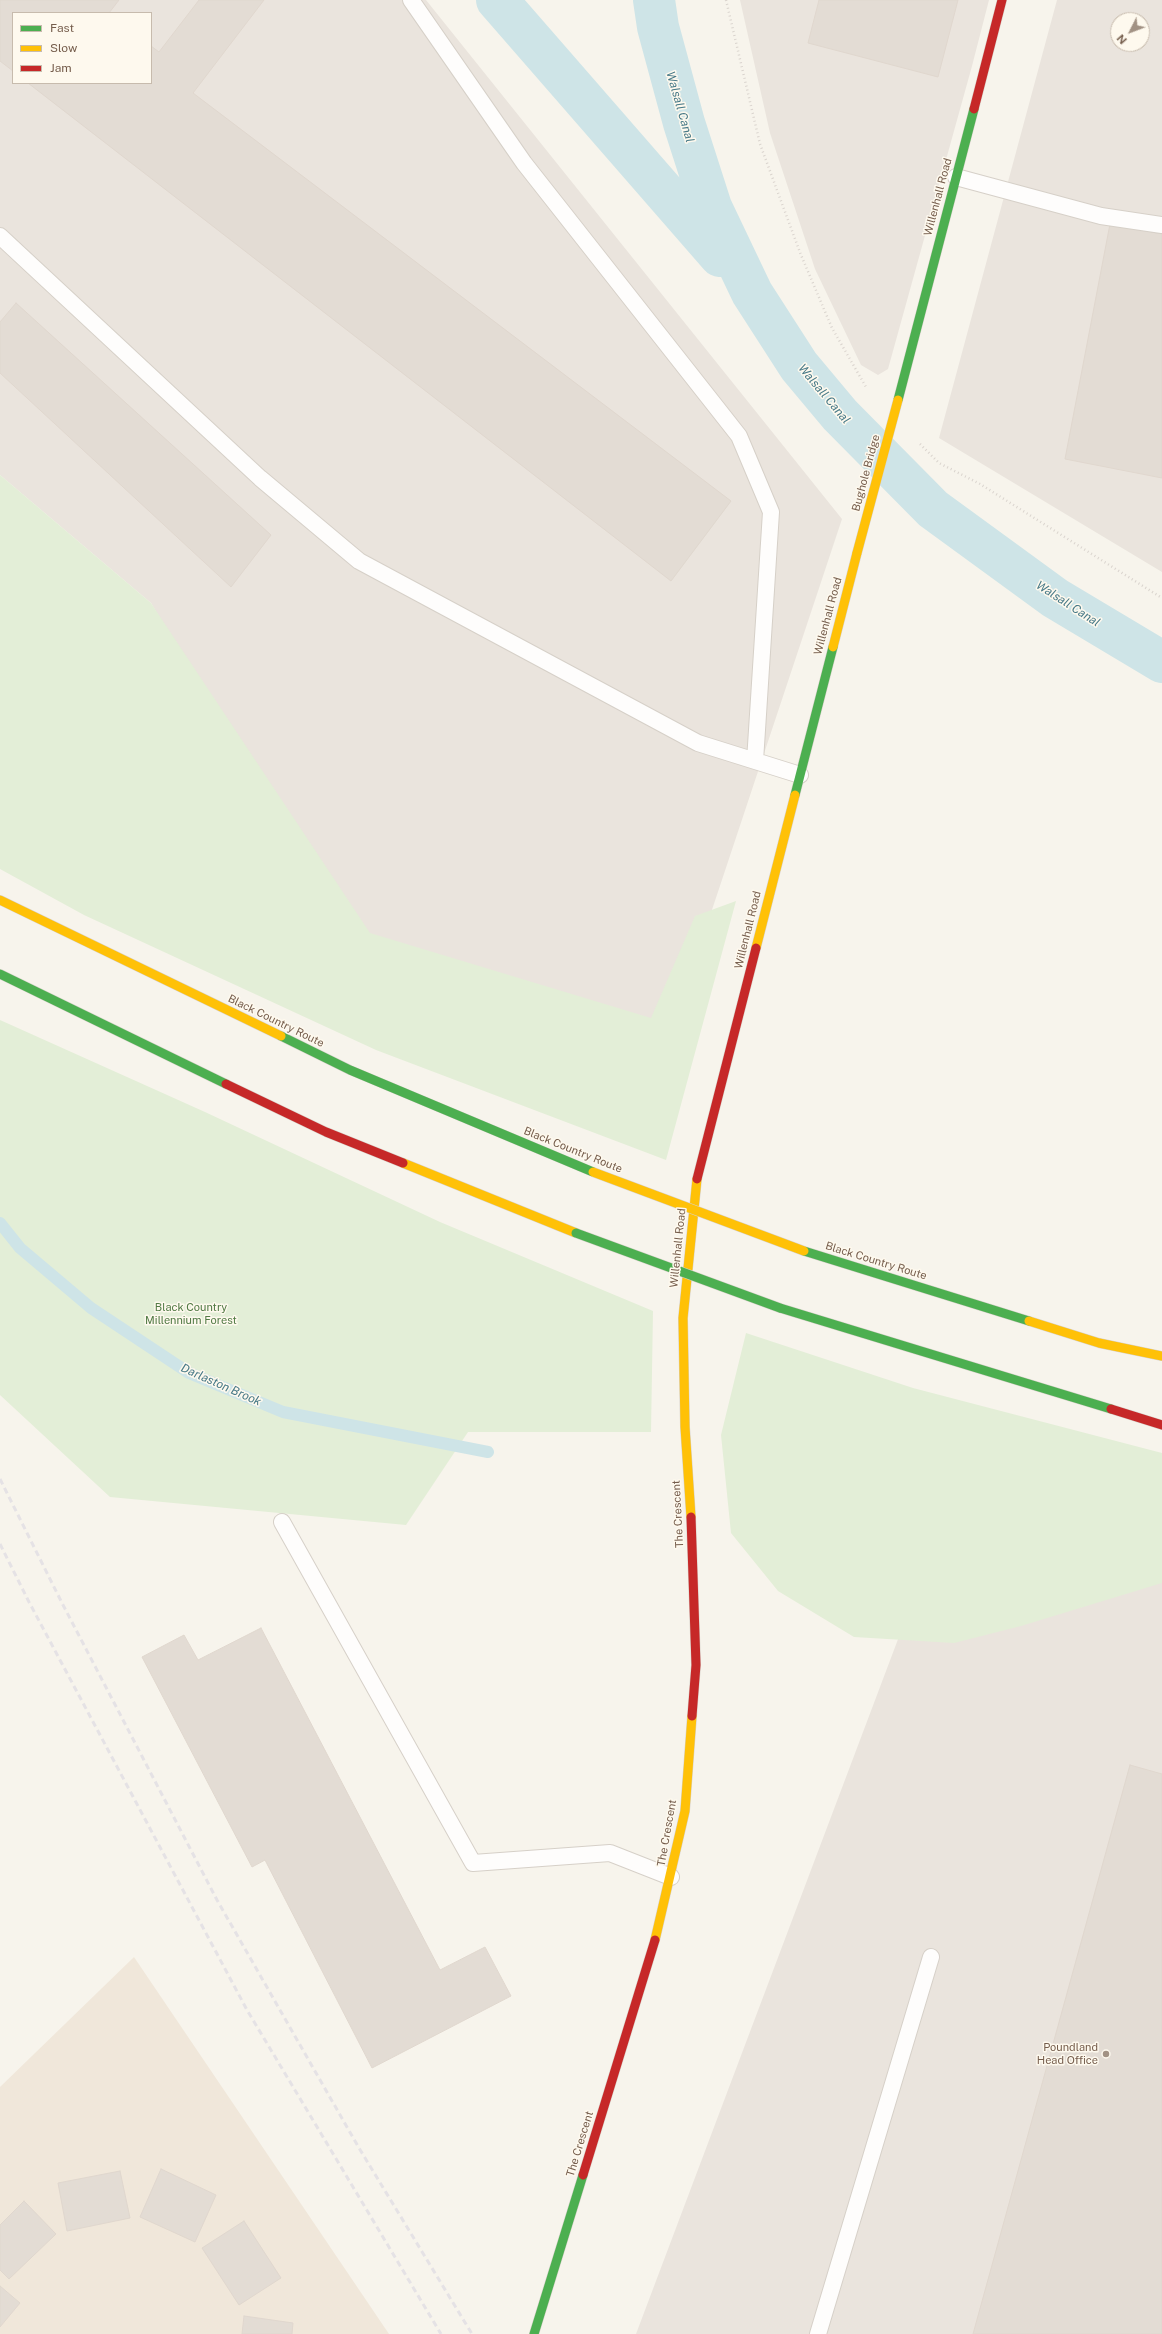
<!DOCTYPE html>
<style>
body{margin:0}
#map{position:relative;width:1162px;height:2334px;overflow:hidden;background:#f7f4ec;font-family:"Public Sans",sans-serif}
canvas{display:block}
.legend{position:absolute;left:12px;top:12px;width:140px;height:72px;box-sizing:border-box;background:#fef9ee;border:1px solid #c7bbad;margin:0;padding:5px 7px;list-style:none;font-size:12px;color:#755d4c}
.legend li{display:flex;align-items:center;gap:8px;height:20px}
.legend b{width:20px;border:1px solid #c7bbad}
.north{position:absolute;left:1110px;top:12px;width:40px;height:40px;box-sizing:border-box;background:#fef9ee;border:1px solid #c7bbad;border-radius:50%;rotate:228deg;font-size:11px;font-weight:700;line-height:16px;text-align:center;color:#755d4c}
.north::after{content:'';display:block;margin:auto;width:14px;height:18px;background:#a29284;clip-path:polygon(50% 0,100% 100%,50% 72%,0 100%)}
</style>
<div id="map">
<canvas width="1162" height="2334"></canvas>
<ul class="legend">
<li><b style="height:5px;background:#4caf50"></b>Fast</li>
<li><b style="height:5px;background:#ffc107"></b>Slow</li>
<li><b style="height:5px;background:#c62828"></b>Jam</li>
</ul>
<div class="north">N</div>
</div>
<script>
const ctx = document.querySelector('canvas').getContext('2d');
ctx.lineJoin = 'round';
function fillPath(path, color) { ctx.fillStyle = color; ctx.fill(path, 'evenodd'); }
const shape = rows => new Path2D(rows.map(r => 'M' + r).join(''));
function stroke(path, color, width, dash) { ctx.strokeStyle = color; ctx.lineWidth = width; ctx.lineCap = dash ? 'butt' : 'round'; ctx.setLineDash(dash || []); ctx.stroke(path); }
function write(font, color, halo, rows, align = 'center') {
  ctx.font = font + ' "Public Sans",sans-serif'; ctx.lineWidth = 3; ctx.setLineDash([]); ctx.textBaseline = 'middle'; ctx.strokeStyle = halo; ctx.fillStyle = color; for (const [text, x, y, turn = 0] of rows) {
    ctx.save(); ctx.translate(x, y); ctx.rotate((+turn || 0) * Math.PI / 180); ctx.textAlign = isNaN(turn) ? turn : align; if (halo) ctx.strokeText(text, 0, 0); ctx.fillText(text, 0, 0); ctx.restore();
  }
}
fillPath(shape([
 [134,1957,389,2334,0,2334,0,2087]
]), '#f0e7da');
fillPath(shape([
 [0,0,426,0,842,519,674,1024,352,948,151,603,0,475],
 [13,13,151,13,151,83,13,83],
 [740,0,989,0,972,66,888,369,878,375,861,365,815,269,770,133],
 [1057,0,1162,0,1162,572,939,438],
 [1118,20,1142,20,1142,44,1118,44],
 [969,1451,1162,1497,1162,2334,636,2334]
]), '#eae4dd');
fillPath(shape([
 [0,475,151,603,370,933,651,1018,695,916,736,901,666,1160,376,1050,84,915,0,869],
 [0,1020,205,1112,440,1222,653,1311,651,1432,468,1432,406,1525,110,1497,0,1395],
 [746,1333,913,1388,1162,1453,1162,1583,1021,1626,954,1643,854,1637,778,1591,731,1533,721,1435]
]), '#e3eed7');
stroke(shape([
 [0,1223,20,1248,91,1308,189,1373,283,1412,488,1452]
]), '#cee4e7', 12);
stroke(shape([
 [497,0,720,256],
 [654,0,658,27,684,123,711,207,752,293,799,366,840,415,933,509,1055,598,1162,662]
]), '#cee4e7', 42);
const building = shape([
 [0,0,119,0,109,13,13,13,13,71,0,61,0,0],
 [199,0,264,0,193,93,731,501,671,581,28,83,151,83,151,46,159,52,199,0],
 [819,0,958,0,938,77,808,43,819,0],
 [1110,224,1162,234,1162,478,1065,459,1110,224],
 [16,303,271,535,231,587,0,373,0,322,16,303],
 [261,1628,440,1970,485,1947,511,1996,372,2068,265,1860,252,1867,142,1657,184,1635,198,1660,261,1628],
 [1130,1765,1162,1774,1162,2334,973,2334,1130,1765],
 [161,2169,216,2195,195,2242,140,2217,161,2169],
 [120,2171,130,2218,67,2231,58,2183,120,2171],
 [24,2201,56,2234,9,2279,0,2270,0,2225,24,2201],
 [244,2221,281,2278,239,2305,202,2248,244,2221],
 [0,2286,20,2303,0,2327,0,2286],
 [244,2316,293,2323,292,2334,242,2334,244,2316]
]);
fillPath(building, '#e3dcd4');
stroke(building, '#e0d7ce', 1);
const lane = shape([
 [411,0,524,163,739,436,771,512,755,761],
 [956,177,1101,216,1162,225],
 [0,236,260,478,359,561,698,743,800,775],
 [282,1522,473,1863,610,1853,671,1877],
 [818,2334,931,1957]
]);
const fast = shape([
 [898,400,974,109],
 [795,795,833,647],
 [0,974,226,1084],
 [281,1036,350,1070,593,1172],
 [804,1251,1029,1321],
 [780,1308,1111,1409],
 [534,2334,583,2175]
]);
const slow = shape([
 [833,647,857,553],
 [0,900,281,1036],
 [756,948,795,795],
 [403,1163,576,1233],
 [1029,1321,1099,1343,1162,1356],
 [691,1517,685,1427,683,1318,697,1179],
 [655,1940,685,1811,692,1716]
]);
const jam = shape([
 [974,109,1002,0],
 [226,1084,326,1132,403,1163],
 [697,1179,756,948],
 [1111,1409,1162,1425],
 [691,1517,696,1665,692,1716],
 [583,2175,655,1940]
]);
stroke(lane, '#d6d0c8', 18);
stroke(fast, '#d7d1ca', 10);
stroke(slow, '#d7d1ca', 10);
stroke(jam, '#d7d1ca', 10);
stroke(shape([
 [726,0,760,144,801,255,832,328,866,387],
 [920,444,939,463,980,484,1162,598]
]), '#dad4ce', 2.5, [1, 3]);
stroke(lane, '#fefdfc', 16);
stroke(fast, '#4caf50', 9);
stroke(slow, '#ffc107', 9);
stroke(jam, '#c62828', 9);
stroke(shape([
 [0,1479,62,1603,217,1900,359,2148,472,2334],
 [0,1544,29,1602,247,2010,441,2334]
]), '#e5e2e5', 3, [6, 4]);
const fastBridge = shape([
 [576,1233,780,1308]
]);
const slowBridge = shape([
 [857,553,898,400],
 [593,1172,804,1251]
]);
stroke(fastBridge, '#d7d1ca', 10, []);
stroke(slowBridge, '#d7d1ca', 10, []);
stroke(fastBridge, '#4caf50', 9);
stroke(slowBridge, '#ffc107', 9);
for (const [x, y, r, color] of [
 [1106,2054,4,"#a29284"]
]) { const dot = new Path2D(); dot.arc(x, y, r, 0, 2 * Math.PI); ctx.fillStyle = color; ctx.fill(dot); stroke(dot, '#fef9ee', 1.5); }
write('11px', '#755d4c', '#fef9ee', [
 ["Willenhall Road",938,197,-75],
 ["Bughole Bridge",866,473,-75],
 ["Willenhall Road",828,616,-75],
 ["Willenhall Road",748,930,-76],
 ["Black Country Route",276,1021,26],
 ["Black Country Route",573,1150,22],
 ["Willenhall Road",678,1248,-84],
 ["Black Country Route",876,1261,17],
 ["The Crescent",678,1514,-93],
 ["The Crescent",667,1833,-80],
 ["The Crescent",580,2144,-73]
]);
write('11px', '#517a44', '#fef9ee', [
 ["Black Country",191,1308],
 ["Millennium Forest",191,1321]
]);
write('11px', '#755d4c', '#fef9ee', [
 ["Poundland",1098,2048],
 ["Head Office",1098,2061]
], 'right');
write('italic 12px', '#477987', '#fef9ee', [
 ["Walsall Canal",680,107,74],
 ["Walsall Canal",824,394,50],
 ["Walsall Canal",1068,604,33],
 ["Darlaston Brook",221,1385,24]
]);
</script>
